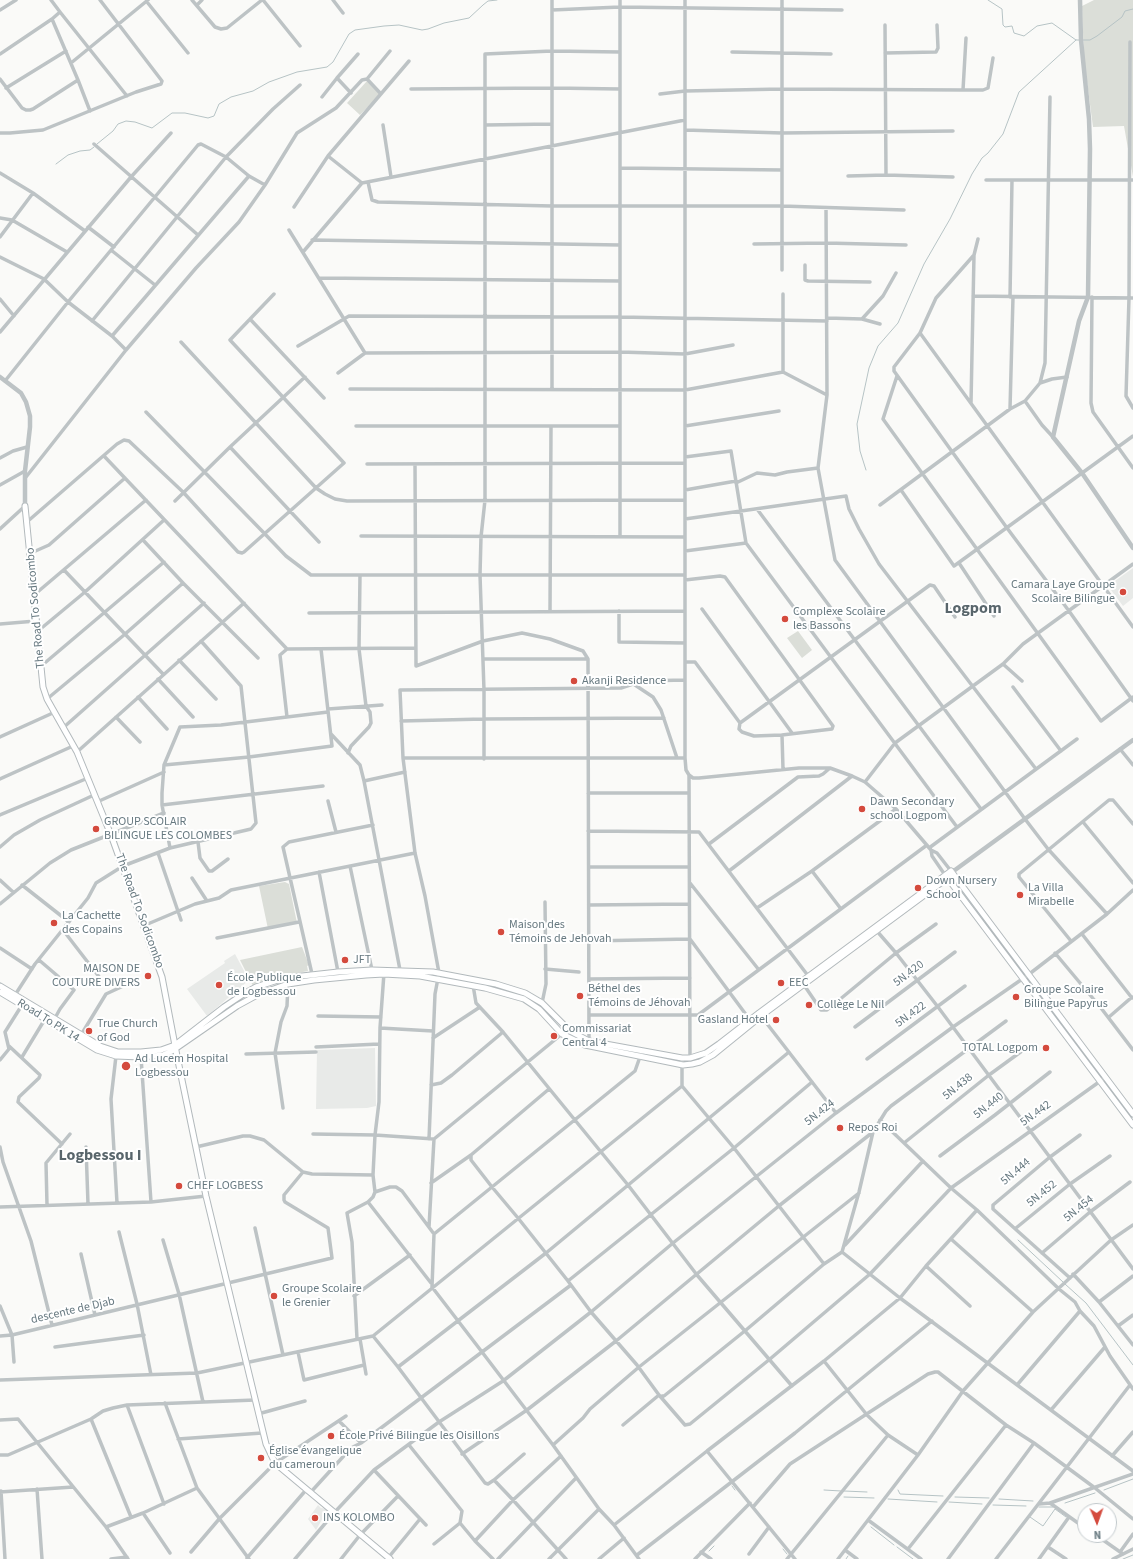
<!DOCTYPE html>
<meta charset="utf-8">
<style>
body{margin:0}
#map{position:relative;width:1133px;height:1559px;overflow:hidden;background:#fafaf8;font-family:"Source Sans 3",sans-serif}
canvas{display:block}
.north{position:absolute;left:1077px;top:1503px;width:40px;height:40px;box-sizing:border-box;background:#fff;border:1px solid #c2c9cc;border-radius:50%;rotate:178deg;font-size:11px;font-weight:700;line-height:16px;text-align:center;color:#677980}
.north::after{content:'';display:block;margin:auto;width:14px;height:18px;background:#d44a3d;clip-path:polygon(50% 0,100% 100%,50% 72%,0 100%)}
</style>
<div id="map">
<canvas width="1133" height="1559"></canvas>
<div class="north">N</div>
</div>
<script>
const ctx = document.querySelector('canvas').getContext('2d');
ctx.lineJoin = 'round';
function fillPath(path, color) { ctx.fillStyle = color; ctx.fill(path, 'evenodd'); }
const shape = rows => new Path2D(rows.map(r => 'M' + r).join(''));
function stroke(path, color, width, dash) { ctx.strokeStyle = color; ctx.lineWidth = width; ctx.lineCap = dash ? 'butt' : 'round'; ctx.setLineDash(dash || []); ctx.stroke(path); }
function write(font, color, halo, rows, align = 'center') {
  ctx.font = font + ' "Source Sans 3",sans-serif'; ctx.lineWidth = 4; ctx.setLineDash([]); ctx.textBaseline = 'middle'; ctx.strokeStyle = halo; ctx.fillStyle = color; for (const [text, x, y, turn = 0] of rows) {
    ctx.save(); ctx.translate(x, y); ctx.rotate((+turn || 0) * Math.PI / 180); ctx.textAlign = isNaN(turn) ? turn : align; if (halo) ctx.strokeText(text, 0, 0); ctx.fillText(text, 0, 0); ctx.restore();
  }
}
fillPath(shape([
 [1133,568,1133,598,1123,606,1108,586],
 [235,954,249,980,207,1016,187,989,225,963,224,961],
 [375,1048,376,1106,367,1108,316,1109,317,1050],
 [318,1505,321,1508,328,1509,316,1530,308,1519]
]), '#e8eae8');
fillPath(shape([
 [1094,0,1133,0,1133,177,1124,126,1093,127,1084,59,1082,6],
 [367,81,380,94,360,115,347,103],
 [798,631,812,650,802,658,787,638],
 [285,882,289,884,297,923,268,929,259,886],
 [302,947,309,965,307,966,308,971,277,977,253,986,240,960]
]), '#dbded8');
stroke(shape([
 [988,0,1002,9,1003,25,1005,27,1012,26,1014,33,1024,36,1037,26,1052,23,1076,40,1080,40],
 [1083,40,1090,40,1097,36,1122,17,1125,11,1133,9],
 [97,144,113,131,118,124,126,121,135,122,152,128,172,113,185,113,208,118,214,116,219,104,231,97,253,91,269,82,297,72,327,67,333,62,349,34,355,30,384,26,399,25,422,30,428,29,444,23,469,18,483,5,488,1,497,0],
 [56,164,68,155,80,151,90,150,94,147],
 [866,470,860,451,857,424,869,368,878,346,898,323,924,264,950,219,972,174,982,158,988,153,1003,134,1019,92,1076,40],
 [1018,1240,1063,1282],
 [1065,1284,1086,1303,1133,1365],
 [732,1486,735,1490],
 [824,1490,841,1491],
 [898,1490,900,1494,943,1496],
 [1104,1490,1133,1479],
 [844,1491,867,1492],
 [844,1497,874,1498],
 [955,1497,989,1498],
 [888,1499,937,1502],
 [999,1499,1033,1501],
 [949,1502,982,1504],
 [1065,1503,1095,1493],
 [993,1505,1026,1506],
 [1039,1507,1053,1507],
 [1030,1517,1043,1526,1055,1509,1066,1517],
 [871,1527,894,1545],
 [897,1547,913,1559],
 [783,1549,787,1554],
 [709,1551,714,1546],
 [846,1559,848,1556],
 [1123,1559,1133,1555]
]), '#b6c3c5', 1);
const secondary = shape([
 [25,506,43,687,47,699,77,752,111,835,162,977,177,1056,206,1196,266,1444,275,1463,390,1559],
 [946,876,1133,1125],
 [0,986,100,1046,118,1052,141,1052,161,1050,175,1045,224,1007,245,993,256,987,284,978,338,972,372,970,433,972,496,984,525,993,542,1003,570,1031,589,1041,682,1058,690,1058,706,1053,719,1044,759,1013,951,871,1133,1114],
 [0,992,97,1050,116,1056,141,1057,163,1055,172,1051,237,1006,259,994,288,984,314,980,366,975,384,974,420,976,485,988,524,999,539,1009,562,1034,585,1045,683,1065,692,1064,700,1062,713,1055,761,1016,953,874]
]);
stroke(secondary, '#b2b9bc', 7);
stroke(shape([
 [51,0,60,12,52,19,78,80,90,111],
 [192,0,215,27,221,29,227,28,262,0],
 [263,0,300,46],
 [333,0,343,13],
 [552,0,552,389],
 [620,0,620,537],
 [685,0,685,758,686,770,689,775,690,1058],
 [782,0,782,270],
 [147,2,188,53],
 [197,5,202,0],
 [0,10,16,0],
 [552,10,620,7,842,10],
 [60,12,127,96],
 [885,25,886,175],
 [1130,42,1129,298,1126,396,1133,408],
 [732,52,831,54],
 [885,53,936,52,938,48,937,25],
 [0,54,52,19],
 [71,63,148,0],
 [0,79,22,108,26,110,30,110,33,109,78,80],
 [367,79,390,51],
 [6,88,66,51],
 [411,89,552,88,620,89],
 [963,90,983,90,988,88,993,58],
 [351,93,337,78,358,54],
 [660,94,685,91,782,89,963,90,966,38],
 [322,97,337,78],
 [383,125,391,177],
 [485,125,552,124],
 [685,130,782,133,953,131],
 [0,133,10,133,43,130,136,92,161,84,162,81,100,0],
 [94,144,198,235],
 [328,156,362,183],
 [620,168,782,170],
 [0,173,33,193,85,231],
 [848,176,886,175,953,177],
 [986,180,1133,180],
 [368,182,372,200,378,202,552,206,782,206,904,210],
 [294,207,328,156,409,61],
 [826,208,827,395,818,468,835,560,1025,819,1048,849,1107,914],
 [0,218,12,220,67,252],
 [88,227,114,247],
 [289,230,365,353],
 [0,237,33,193],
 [312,240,620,245],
 [754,244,826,243,906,245],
 [111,250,155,285],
 [303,252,362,183,685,120],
 [974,255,936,298,920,333,894,367,894,371,1007,528,1069,611,1133,701],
 [0,257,44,279,68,302,112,336,126,350,26,477],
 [805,265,805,280,808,281,870,282],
 [319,278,620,281],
 [973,296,1133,298],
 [1010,297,1012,180],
 [1092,297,1091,403,1093,412,1133,468],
 [0,299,14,316],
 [827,318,862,319,880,324],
 [250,319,324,398],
 [862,319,883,296,896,273],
 [92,321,226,157,249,176,265,185,297,133,336,108,362,80,367,79,381,94],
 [0,332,131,177,171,133],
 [920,333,1133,627],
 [112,336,249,176],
 [181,342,316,488,325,494,335,499,347,501,685,500],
 [298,346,349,316,620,317,827,321],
 [126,350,196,268,239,222,265,185],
 [783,372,783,294],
 [338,373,365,353,620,352,685,354,733,345],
 [897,376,883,419,1101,721,1133,697],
 [5,381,68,302,198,145,201,144,226,157,273,109,300,85],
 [1040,383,1045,363,1050,97],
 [350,389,685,390,783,372,827,395],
 [1025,401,1042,425,1053,437],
 [971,403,974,255,978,239],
 [1010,409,1013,297],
 [146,412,264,533,286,556,311,575,685,575],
 [356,426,620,426],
 [685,426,779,411],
 [230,447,319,542],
 [104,456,287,649],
 [685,457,731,451,746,543,957,827],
 [0,458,13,451,27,447],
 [367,464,685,463],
 [415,464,416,666,483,641,522,633,550,639,583,651,588,659,589,1041],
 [736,483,757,473,775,475,787,472,818,468],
 [0,485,25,471],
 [685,490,736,481],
 [901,490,954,566,1133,436],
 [175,501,230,447,305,377],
 [880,505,1010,409,1025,401,1040,383,1052,379,1067,377],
 [757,509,981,809],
 [685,519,846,496,849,509,859,529,879,564,1036,769],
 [28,521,117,444,124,440,129,441,183,492,238,552,242,553,244,552,344,463,230,340,274,294],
 [0,529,25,506],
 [361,536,685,537],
 [143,540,183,583,258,658],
 [685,551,746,543],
 [31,553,49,545,125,478],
 [959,563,994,616],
 [64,570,163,674],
 [685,580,720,576,725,577,833,726,832,729,782,735,783,769],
 [34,595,146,500],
 [702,609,792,733],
 [550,611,551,426],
 [619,611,619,642,685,643],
 [309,613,685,611],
 [0,624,36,621],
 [38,631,85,592,164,520],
 [483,659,588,659],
 [179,660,216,699],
 [685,662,695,662,740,723,739,729,742,732,754,736,782,735],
 [1003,664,1022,681],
 [40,667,164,562],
 [158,679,193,717],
 [632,683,653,697,661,710,677,758],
 [1013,687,1061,751],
 [138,697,167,729],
 [47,699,124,635,183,583],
 [328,709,382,705],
 [116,717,140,742],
 [287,717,280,655,287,649,415,648],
 [401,721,484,719,664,718],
 [740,723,930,585,934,586,955,617],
 [64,727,204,603],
 [331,734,360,765,364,781,400,970],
 [0,737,55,712],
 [1120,749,1133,765],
 [77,752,244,603],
 [348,753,351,746,369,727,371,723,370,712,366,706,359,649,360,575],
 [403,758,685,758],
 [484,759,484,690,480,575,481,537,485,500,485,54,552,51,620,52],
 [164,765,249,757,332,746,321,649],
 [689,775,693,778,699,778,799,768,830,768,852,776],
 [0,779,73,746],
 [364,781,405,772],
 [865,782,895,743,1003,664,1023,644,1133,564],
 [588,793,689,793],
 [328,801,336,832],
 [97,802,164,772],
 [162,805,323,786],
 [0,815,88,778],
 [1083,822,1133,883],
 [588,831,699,832,809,977],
 [198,842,200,858,209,871,212,871,228,859],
 [709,844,798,777,819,776,823,774,830,768],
 [0,847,14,835,40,820,94,795],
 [170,848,162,805,162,793,164,765,180,727,221,725,328,712],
 [929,848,1077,739],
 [931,850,932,856,945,875],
 [158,853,181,920],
 [350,866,372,970],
 [589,867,689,867],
 [729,871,852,776,865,782,896,809,931,850,937,853,951,871],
 [812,871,841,909],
 [319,872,338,972],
 [192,878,207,901],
 [0,880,13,892],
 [690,883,759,970],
 [22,885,69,922],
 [0,904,50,863,71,850,164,813],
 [589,905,689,904],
 [757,908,812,871,896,809],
 [143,926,195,904,219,898,231,890,415,853],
 [63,930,100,978],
 [876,930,896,953,938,1007,1133,1269],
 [1082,934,1132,998],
 [217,938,299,922],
 [589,941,690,939,750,1020],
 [1071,941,1019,877,1019,874,1109,800,1113,800,1133,824],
 [0,948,32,969],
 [1055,953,1101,1008,1133,1050],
 [39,960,74,990,60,1009,55,1018],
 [545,969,579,972],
 [312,974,283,847,289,842,373,825],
 [589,979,690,978],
 [473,985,476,1003,503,1032,628,1185,697,1275,792,1386],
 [804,985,821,1010,827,1010,896,953,936,924],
 [15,995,35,964,88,898,96,883,123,866,170,848,251,829,256,823,241,686,201,641],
 [542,1003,546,984,545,902],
 [589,1015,698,1015,927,845],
 [318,1016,381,1017],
 [761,1016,836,1113],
 [1109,1017,1132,997],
 [855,1027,955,952],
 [380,1028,433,1031],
 [81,1035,106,994,134,981],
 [433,1038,480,1007],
 [9,1046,40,1075,39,1078,19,1097,18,1102,62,1144],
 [316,1047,379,1044],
 [246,1054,316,1052],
 [116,1056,111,1099,117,1203],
 [22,1057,45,1019],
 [141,1057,151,1202],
 [682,1058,682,1086,734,1148,824,1264],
 [867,1059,965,986],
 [0,1060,9,1049,5,1032,22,1005],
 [812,1082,734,1148,568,1281,591,1312,637,1365,659,1395,685,1425,690,1424,770,1359,870,1274,951,1188,1106,1077],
 [431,1085,441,1083,452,1075,503,1032],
 [283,1108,275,1053,281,1022,287,1006,288,984],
 [880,1120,951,1188,977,1210],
 [313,1134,375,1135,434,1139,568,1029],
 [429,1139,435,994,439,973,425,896,415,853,403,758,400,690,621,688,642,681,685,680],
 [904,1143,989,1075,1026,1048],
 [0,1147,3,1162,31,1241,52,1325],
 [86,1147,88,1204],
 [196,1147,243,1136,250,1136,264,1140,303,1172,312,1174,373,1175],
 [471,1155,471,1160,492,1187,518,1218,568,1281],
 [940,1156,995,1115,1050,1072],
 [431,1183,471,1155,549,1089],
 [375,1192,373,1175,375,1135,379,1102,380,1028,384,973],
 [47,1205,46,1163,70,1134],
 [0,1207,151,1202,206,1196],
 [429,1227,434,1139],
 [255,1228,283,1355],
 [1016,1228,1070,1184,1110,1156],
 [119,1232,137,1304,151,1375],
 [434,1234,635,1071,641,1054],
 [951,1239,1033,1312],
 [163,1240,179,1294,203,1402],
 [845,1245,923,1161],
 [842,1252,900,1298,1133,1471],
 [1042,1253,1090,1212,1130,1182],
 [81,1254,95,1315],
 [926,1266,970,1306],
 [1073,1274,1099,1302,1133,1345],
 [1070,1278,993,1209,993,1205,1050,1157,1080,1135],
 [431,1283,368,1202,373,1197,375,1192,390,1187,396,1187,402,1191,434,1234,432,1287,482,1352,571,1285],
 [354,1296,410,1255],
 [1099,1302,1133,1276],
 [0,1306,12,1335,14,1362],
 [1080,1311,1094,1326,1110,1356,1133,1389],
 [1118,1326,1133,1315],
 [0,1336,12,1335,332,1258,328,1228,285,1202,284,1200,284,1195,303,1172],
 [373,1336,398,1367,485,1483,488,1484,494,1480,524,1454],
 [357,1339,352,1242,347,1213,368,1202],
 [360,1339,366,1374],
 [55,1347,144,1335],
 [298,1352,304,1380,364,1365],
 [824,1361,867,1415,888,1435,918,1455],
 [398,1367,546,1253,789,1052],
 [0,1380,197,1373,373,1336,682,1086],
 [662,1396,664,1396,746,1330,824,1264,842,1252,859,1192,873,1132,886,1111,891,1106,1006,1021],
 [165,1403,197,1488,249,1559],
 [127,1405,164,1504],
 [1051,1410,1105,1347],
 [258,1414,305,1401],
 [91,1419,131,1517],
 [0,1420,18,1419,106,1527,143,1513,197,1488],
 [339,1421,361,1443],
 [623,1425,659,1395],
 [178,1439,262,1433],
 [409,1445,462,1511,460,1523,475,1541,493,1559],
 [553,1445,583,1418,590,1409,639,1367,859,1193],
 [462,1454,527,1410,616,1341,780,1205,873,1132],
 [0,1455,8,1455,91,1419,103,1411,113,1408,127,1405,255,1400],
 [1112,1456,1133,1432],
 [374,1470,426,1525],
 [494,1480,513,1500,566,1559],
 [37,1489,42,1559],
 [1,1491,5,1559],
 [0,1492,73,1487],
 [310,1493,351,1448,361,1443,482,1352,553,1445,599,1509],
 [1050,1503,1133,1474],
 [1039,1504,1050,1503,1085,1528],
 [753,1507,790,1464,928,1374,935,1372,938,1372,1006,1425,1034,1443,1095,1488,1133,1519],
 [143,1513,170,1553],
 [868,1520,921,1559],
 [614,1525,707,1451],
 [106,1527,128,1559],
 [1096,1535,1123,1554],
 [475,1541,513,1500,561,1456],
 [434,1544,460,1523],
 [1048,1547,1066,1559],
 [908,1549,1006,1425],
 [845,1550,857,1559],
 [191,1552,220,1518,275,1463,346,1416],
 [701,1552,711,1559],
 [1120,1552,1133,1534],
 [749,1554,769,1527],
 [637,1555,795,1433,932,1321],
 [247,1558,306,1490],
 [388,1558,420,1519],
 [111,1559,127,1557],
 [295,1559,334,1513,374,1470,439,1422,503,1381,591,1312,673,1243,836,1113,953,1027,1028,975,1107,914,1133,890],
 [341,1559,360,1535,398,1496],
 [498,1559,576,1478],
 [549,1559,599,1509,614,1525,639,1559],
 [599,1559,624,1538],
 [695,1559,750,1503],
 [787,1559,888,1435],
 [795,1559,707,1451,824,1361,900,1298,926,1266,977,1210,1059,1289,1075,1302,1080,1311,1017,1385],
 [838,1559,918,1455,963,1391,1033,1312,1111,1240,1133,1225],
 [948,1559,1034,1443],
 [996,1559,1130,1385],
 [1039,1559,1069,1517],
 [1113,1559,1133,1549]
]), '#bdc3c5', 3.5);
stroke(shape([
 [1080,0,1081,40,1089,119,1090,149,1088,297,1079,321,1053,437,1082,473,1133,548],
 [0,377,21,393,26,402,30,416,30,427,25,471,25,506],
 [951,871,955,870,1133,740]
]), '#bdc3c5', 4.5);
stroke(secondary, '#fff', 5);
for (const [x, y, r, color] of [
 [1123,592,4,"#d44a3d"],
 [785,619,4,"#d44a3d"],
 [574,681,4,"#d44a3d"],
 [862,809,4,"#d44a3d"],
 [96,829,4,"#d44a3d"],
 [918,888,4,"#d44a3d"],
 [1020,895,4,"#d44a3d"],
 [54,923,4,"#d44a3d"],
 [501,932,4,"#d44a3d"],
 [345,960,4,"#d44a3d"],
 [148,976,4,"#d44a3d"],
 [781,983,4,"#d44a3d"],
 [219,985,4,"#d44a3d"],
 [580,996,4,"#d44a3d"],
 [1016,997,4,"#d44a3d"],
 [809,1005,4,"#d44a3d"],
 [776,1020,4,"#d44a3d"],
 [89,1031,4,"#d44a3d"],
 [554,1036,4,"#d44a3d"],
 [1046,1048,4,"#d44a3d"],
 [126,1066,5,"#d44a3d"],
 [840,1128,4,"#d44a3d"],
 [179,1186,4,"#d44a3d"],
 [274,1296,4,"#d44a3d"],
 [331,1436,4,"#d44a3d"],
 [261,1458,4,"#d44a3d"],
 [315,1518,4,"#d44a3d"]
]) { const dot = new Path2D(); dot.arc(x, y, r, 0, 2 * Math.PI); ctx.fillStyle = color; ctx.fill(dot); stroke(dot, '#fff', 1.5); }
write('12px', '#677980', '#fff', [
 ["Camara Laye Groupe",1115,585,"right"],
 ["Scolaire Bilingue",1115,599,"right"],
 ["Complexe Scolaire",793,612],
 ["les Bassons",793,626],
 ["Akanji Residence",582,681],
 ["Dawn Secondary",870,802],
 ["school Logpom",870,816],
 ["GROUP SCOLAIR",104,822],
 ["BILINGUE LES COLOMBES",104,836],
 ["Down Nursery",926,881],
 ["School",926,895],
 ["La Villa",1028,888],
 ["Mirabelle",1028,902],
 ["La Cachette",62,916],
 ["des Copains",62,930],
 ["Maison des",509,925],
 ["Témoins de Jehovah",509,939],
 ["JFT",353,960],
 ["MAISON DE",140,969,"right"],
 ["COUTURE DIVERS",140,983,"right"],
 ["École Publique",227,978],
 ["de Logbessou",227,992],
 ["EEC",789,983],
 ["Béthel des",588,989],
 ["Témoins de Jéhovah",588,1003],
 ["Groupe Scolaire",1024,990],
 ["Bilingue Papyrus",1024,1004],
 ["Collège Le Nil",817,1005],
 ["Gasland Hotel",768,1020,"right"],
 ["True Church",97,1024],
 ["of God",97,1038],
 ["Commissariat",562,1029],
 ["Central 4",562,1043],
 ["TOTAL Logpom",1038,1048,"right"],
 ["Ad Lucem Hospital",135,1059],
 ["Logbessou",135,1073],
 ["Repos Roi",848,1128],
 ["CHEF LOGBESS",187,1186],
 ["Groupe Scolaire",282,1289],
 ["le Grenier",282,1303],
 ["École Privé Bilingue les Oisillons",339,1436],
 ["Église évangelique",269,1451],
 ["du cameroun",269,1465],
 ["INS KOLOMBO",323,1518]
], 'left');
write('12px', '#677980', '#fff', [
 ["The Road To Sodicombo",36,608,-95],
 ["The Road To Sodicombo",139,911,70],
 ["5N.420",909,974,-37],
 ["5N.422",911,1015,-36],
 ["Road To PK 14",48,1021,32],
 ["5N.438",958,1087,-39],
 ["5N.440",989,1106,-38],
 ["5N.424",820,1113,-38],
 ["5N.442",1036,1114,-36],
 ["5N.444",1016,1172,-40],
 ["5N.452",1042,1194,-39],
 ["5N.454",1079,1209,-39],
 ["descente de Djab",73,1311,-13]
]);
write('bold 16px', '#59666c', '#fff', [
 ["Logpom",973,609],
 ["Logbessou I",100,1156]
]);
</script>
